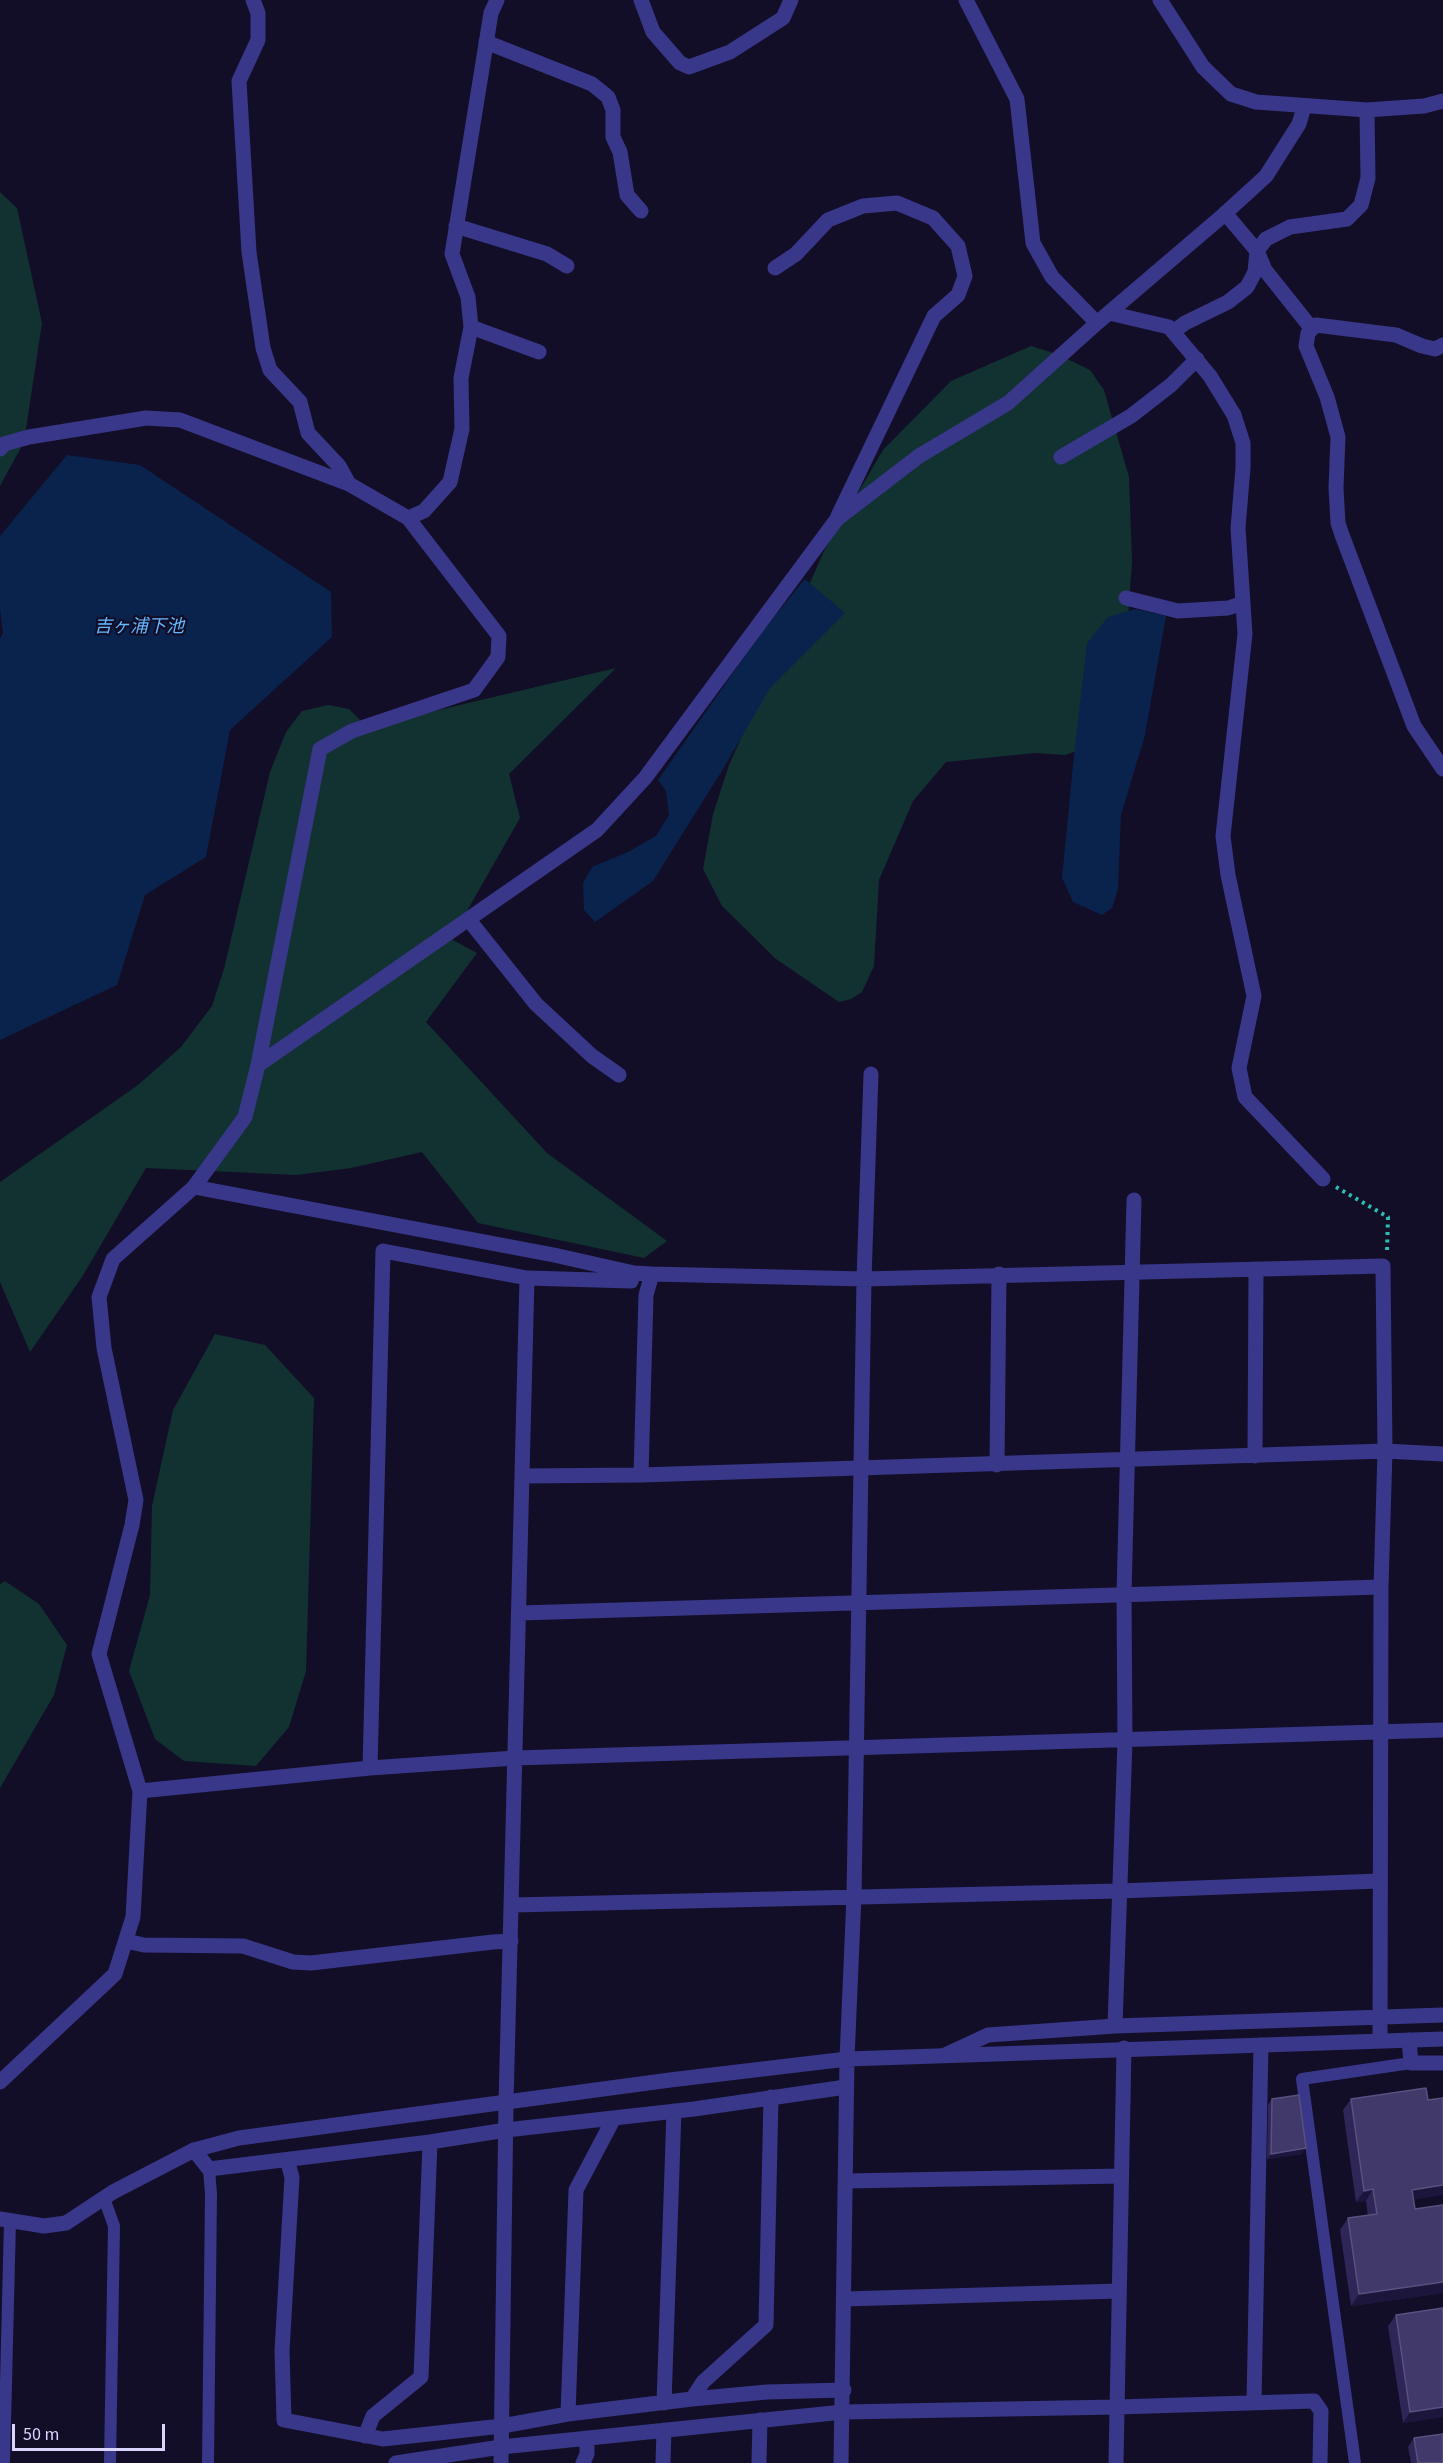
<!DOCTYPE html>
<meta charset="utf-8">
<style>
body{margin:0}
#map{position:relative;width:1443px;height:2463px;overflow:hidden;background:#120e28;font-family:"Source Sans 3",sans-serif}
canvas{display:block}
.scale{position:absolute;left:12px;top:2424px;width:153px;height:27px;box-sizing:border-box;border:3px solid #d9d5ff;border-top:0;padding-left:8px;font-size:18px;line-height:21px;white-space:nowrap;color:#d9d5ff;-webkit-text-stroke:4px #120e28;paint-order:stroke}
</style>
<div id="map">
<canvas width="1443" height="2463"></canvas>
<div class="scale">50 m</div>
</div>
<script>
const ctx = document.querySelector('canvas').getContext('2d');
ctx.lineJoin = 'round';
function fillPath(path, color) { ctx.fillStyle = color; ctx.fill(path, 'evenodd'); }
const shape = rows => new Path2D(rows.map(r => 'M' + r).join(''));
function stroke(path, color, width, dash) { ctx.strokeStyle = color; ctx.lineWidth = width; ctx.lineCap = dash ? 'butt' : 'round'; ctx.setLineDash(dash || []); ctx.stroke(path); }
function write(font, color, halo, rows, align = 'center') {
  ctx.font = font + ' "Source Sans 3","Noto Sans JP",sans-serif'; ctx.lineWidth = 4.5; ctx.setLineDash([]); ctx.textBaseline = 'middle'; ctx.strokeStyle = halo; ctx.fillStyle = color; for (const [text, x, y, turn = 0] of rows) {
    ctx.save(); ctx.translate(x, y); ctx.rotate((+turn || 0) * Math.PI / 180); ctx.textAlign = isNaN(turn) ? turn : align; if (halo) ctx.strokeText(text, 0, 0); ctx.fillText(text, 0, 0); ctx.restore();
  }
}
fillPath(shape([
 [0,192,17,208,42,323,24,442,0,486],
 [1031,346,1057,354,1090,370,1104,390,1129,477,1132,562,1127,632,1100,743,1065,755,1035,753,946,762,913,801,879,880,874,966,862,992,851,999,839,1002,776,959,722,906,703,869,713,814,729,765,824,551,883,450,951,381],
 [616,668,509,774,520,818,451,939,477,953,426,1022,547,1153,667,1241,644,1258,478,1223,422,1152,351,1168,296,1175,146,1168,82,1277,30,1352,0,1282,0,1182,138,1085,181,1047,212,1006,224,969,270,772,286,732,302,711,328,705,349,709,367,727],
 [215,1334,265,1345,314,1398,306,1671,289,1727,256,1766,184,1761,155,1739,129,1671,150,1595,152,1506,173,1410],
 [5,1581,39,1604,67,1645,54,1695,0,1788,0,1584]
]), '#113231');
fillPath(shape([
 [67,455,140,465,331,592,332,637,230,730,206,857,145,895,117,985,0,1040,0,639,3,633,0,609,0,536],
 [805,579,845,613,770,688,723,769,653,881,595,922,584,910,583,883,592,867,628,852,656,836,669,815,666,791,658,780,763,630],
 [1136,609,1166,616,1145,735,1121,815,1118,889,1112,908,1102,915,1073,902,1062,878,1073,765,1087,643,1108,617]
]), '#09234c');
stroke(shape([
 [1336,1187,1388,1217,1387,1251]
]), '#29bfb4', 4, [3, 4.5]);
stroke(shape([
 [104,2198,114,2226,110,2463],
 [4,2463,10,2221],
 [208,2463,211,2194,209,2169],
 [1355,2463,1302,2079,1411,2063]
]), '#393789', 12);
stroke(shape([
 [253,0,258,13,258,40,239,81,249,252,263,348,270,370,300,402,308,433,339,466,349,484],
 [641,0,653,32,680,63,689,67,730,52,783,18,791,0],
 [966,0,1017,99,1033,243,1052,277,1097,323],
 [1160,0,1203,67,1231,94,1256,102,1367,110,1424,106,1443,101],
 [486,42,592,84,608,97,613,110,613,137,620,152,627,195,641,211],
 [1225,213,1257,251,1265,270,1312,329],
 [456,226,547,254,567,266],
 [775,268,796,254,828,220,863,206,897,203,933,218,958,246,965,276,958,295,934,316,838,516],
 [1109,313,1169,327,1210,376,1234,415,1243,443,1243,468,1238,528,1245,634,1223,836,1228,875,1254,996,1239,1068,1245,1097,1323,1179],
 [471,327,539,352],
 [1173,332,1185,323,1228,302,1247,287,1255,272,1257,251,1266,239,1290,227,1347,219,1361,205,1368,178,1367,110],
 [1443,345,1435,349,1422,346,1396,335,1316,325,1308,333,1306,346,1327,397,1338,437,1336,488,1338,523,1342,535,1414,726,1443,769],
 [0,449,4,444,29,437,146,418,180,420,349,484,408,518,499,636,498,657,474,690,352,731,320,749,258,1065,245,1117,194,1187,113,1259,99,1297,104,1348,136,1500,132,1525,99,1654,140,1791,133,1917,115,1974,0,2082],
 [1061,457,1131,416,1171,385,1197,359],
 [408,518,424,511,450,482,462,429,461,378,471,327,468,297,452,254,491,13,497,0],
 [1126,598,1178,611,1228,608,1243,603],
 [469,920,536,1004,592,1056,619,1075],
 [258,1065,597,830,645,778,837,519,919,456,1008,403,1097,323,1220,218,1266,176,1299,124,1304,107],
 [194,1187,554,1255,634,1273,652,1274,864,1279,1383,1266,1385,1451,1381,1587,1380,2040],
 [1255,1456,1256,1269],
 [997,1465,999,1274],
 [641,1475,646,1295,652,1274],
 [522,1476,641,1475,1385,1451,1443,1454],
 [520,1613,1381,1587],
 [370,1768,383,1251,527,1278,631,1281,634,1273],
 [140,1791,370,1768,515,1758,1443,1730],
 [513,1905,1119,1891,1379,1881],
 [126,1941,144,1945,243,1946,293,1962,311,1963,493,1942,511,1941],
 [1115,2026,1125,1741,1124,1594,1134,1200],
 [1409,2040,1411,2063,1443,2063],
 [945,2055,988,2035,1115,2026,1443,2015],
 [847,2059,854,1896,864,1279,871,1074],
 [194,2150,209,2169,430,2142,506,2130,694,2109,846,2087],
 [287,2160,292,2177,282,2351,284,2420,383,2439,502,2426,568,2414,692,2399,767,2392,844,2390],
 [846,2181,1121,2176],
 [844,2299,1119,2291],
 [692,2399,703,2382,766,2325,771,2097],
 [1254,2402,1261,2045],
 [664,2403,674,2111],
 [568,2414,576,2190,614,2118],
 [365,2436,373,2416,421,2377,430,2142],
 [396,2463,501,2447,843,2412,1117,2407,1314,2401,1321,2411,1320,2463],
 [501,2463,506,2103,527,1278],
 [583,2463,587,2454,587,2438],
 [663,2463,664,2430],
 [759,2463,760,2420],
 [1116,2463,1124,2048]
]), '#393789', 15);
stroke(shape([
 [0,2219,44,2226,66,2223,113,2192,194,2150,239,2138,670,2080,847,2059,1443,2039],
 [841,2463,847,2059]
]), '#393789', 15);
fillPath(shape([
 [1443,2098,1443,2195,1413,2199,1415,2209,1443,2205,1443,2293,1351,2306,1340,2230,1348,2218,1368,2216,1366,2201,1356,2202,1343,2110,1351,2099,1428,2100],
 [1272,2099,1302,2154,1267,2159,1268,2105],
 [1443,2308,1443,2417,1403,2423,1388,2326,1396,2315],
 [1414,2438,1443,2463,1411,2463,1408,2447]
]), '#2f2657');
fillPath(shape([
 [1306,2148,1302,2154,1267,2159,1271,2154],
 [1443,2185,1443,2195,1404,2201,1412,2190],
 [1373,2189,1366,2201,1356,2202,1364,2191],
 [1443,2282,1443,2293,1351,2306,1359,2294],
 [1443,2407,1443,2417,1403,2423,1410,2412]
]), '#1c153c');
const building = shape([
 [1426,2088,1428,2100,1443,2098,1443,2185,1412,2190,1415,2209,1443,2205,1443,2282,1359,2294,1348,2218,1377,2214,1373,2189,1364,2191,1351,2099,1426,2088],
 [1299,2095,1306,2148,1271,2154,1272,2099,1299,2095],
 [1443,2308,1443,2407,1410,2412,1396,2315,1443,2308],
 [1443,2434,1443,2463,1418,2463,1414,2438,1443,2434]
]);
fillPath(building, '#413969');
stroke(building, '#595180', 1.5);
write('italic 18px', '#63b9ff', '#120e28', [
 ["吉ヶ浦下池",139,628]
]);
</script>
